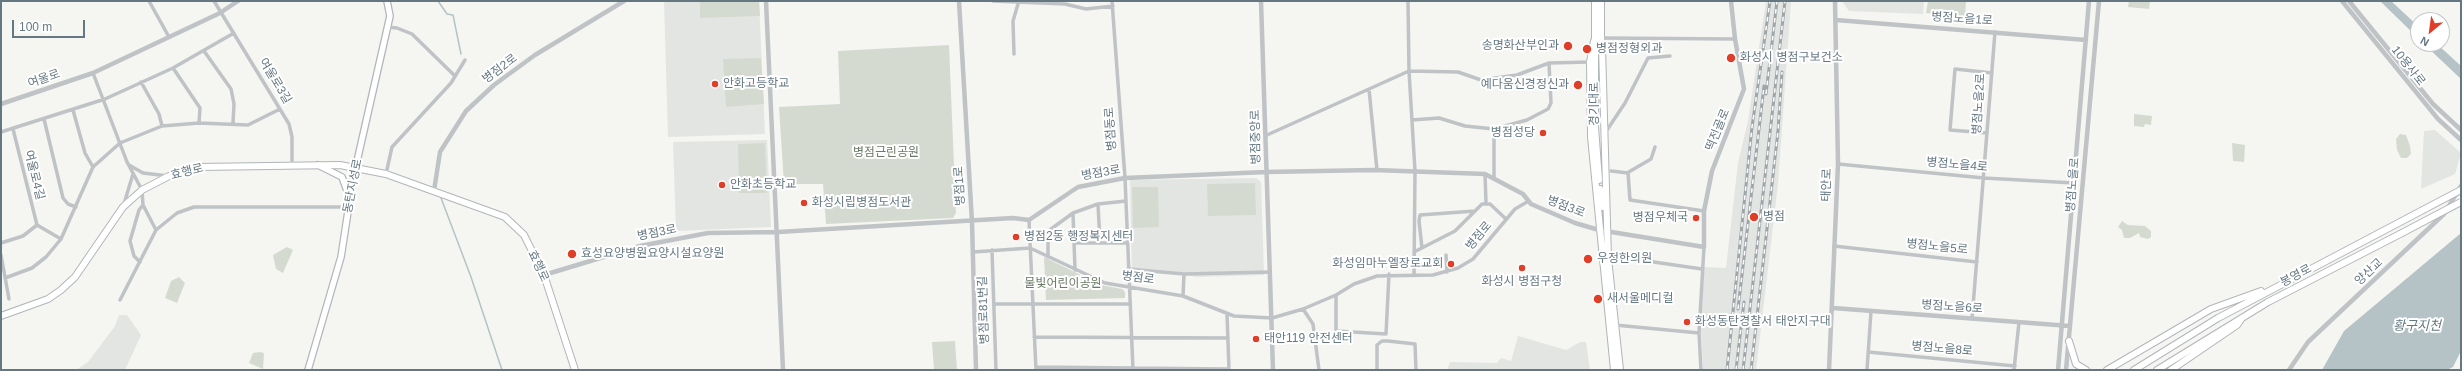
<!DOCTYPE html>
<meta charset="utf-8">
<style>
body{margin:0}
#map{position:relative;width:2462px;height:371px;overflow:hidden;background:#f5f5f2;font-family:Helvetica,sans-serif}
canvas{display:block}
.frame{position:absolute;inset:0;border:2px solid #657882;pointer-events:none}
.north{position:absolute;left:2410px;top:12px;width:40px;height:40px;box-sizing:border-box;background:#fff;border:1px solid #c1c9cd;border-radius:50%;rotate:209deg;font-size:11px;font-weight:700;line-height:16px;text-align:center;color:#657882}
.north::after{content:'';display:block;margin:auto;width:14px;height:18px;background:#df3f28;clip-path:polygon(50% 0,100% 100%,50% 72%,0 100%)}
.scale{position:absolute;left:12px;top:20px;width:73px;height:18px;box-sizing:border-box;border:2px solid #657882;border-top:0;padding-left:5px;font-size:12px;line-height:14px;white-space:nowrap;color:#657882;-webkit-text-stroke:3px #fff;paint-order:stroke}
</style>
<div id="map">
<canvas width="2462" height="371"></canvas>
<div class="frame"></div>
<div class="north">N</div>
<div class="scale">100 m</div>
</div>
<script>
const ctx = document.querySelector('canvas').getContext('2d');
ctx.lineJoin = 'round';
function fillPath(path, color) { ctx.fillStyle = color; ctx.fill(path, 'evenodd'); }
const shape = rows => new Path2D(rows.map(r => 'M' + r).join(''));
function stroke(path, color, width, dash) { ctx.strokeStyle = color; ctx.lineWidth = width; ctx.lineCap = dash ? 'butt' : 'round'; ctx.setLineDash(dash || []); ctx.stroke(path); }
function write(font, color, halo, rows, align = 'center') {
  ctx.font = font + ' Helvetica,"Noto Sans KR",sans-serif'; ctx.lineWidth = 4; ctx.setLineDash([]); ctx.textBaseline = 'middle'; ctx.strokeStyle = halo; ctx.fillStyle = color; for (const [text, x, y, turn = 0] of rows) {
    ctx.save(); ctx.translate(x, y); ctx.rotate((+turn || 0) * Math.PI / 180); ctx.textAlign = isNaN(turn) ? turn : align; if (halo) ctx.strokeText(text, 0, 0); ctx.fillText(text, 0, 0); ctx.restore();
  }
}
fillPath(shape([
 [664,1,759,1,765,134,668,137],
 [1766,1,1791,1,1778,184,1756,370,1703,370,1701,331,1704,267,1726,268,1738,163,1748,121],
 [1842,1,1924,1,1923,14,1849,11],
 [2435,130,2461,153,2455,174,2421,189,2424,131],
 [767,140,771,227,676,231,673,142],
 [1256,178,1261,182,1264,275,1197,277,1167,272,1132,273,1130,180],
 [119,315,127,315,141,335,125,370,76,370,88,362,115,326],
 [1518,336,1566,350,1580,342,1586,342,1590,370,1447,370,1450,362,1497,363,1501,358,1511,361]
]), '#e3e5e3');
fillPath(shape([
 [700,1,759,1,760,16,700,18],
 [1928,1,1966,1,1965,17,1926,13],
 [2129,1,2150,1,2149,9,2128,7],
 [949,45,956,213,953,218,826,224,823,184,784,184,779,107,840,104,838,51],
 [761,58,764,104,726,107,723,59],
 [2134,114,2152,116,2151,125,2145,124,2144,127,2134,126],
 [2400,134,2406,135,2410,146,2411,154,2407,158,2401,158,2397,150,2396,139],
 [765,143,767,193,739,193,738,144],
 [2232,143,2245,145,2244,162,2233,161],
 [1255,183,1256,215,1208,216,1207,184],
 [1132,187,1158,187,1159,227,1133,228],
 [2122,221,2128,225,2145,226,2151,231,2151,237,2148,239,2140,237,2139,233,2130,238,2124,238,2122,230,2118,227],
 [287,247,293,250,283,273,276,269,273,255],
 [1044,257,1101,285,1122,289,1125,292,1125,298,1046,300],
 [179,277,185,283,177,303,165,298,171,281],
 [955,341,957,370,934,370,932,342],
 [260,352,264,353,263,369,249,363,253,353]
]), '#d5dad1');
fillPath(shape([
 [2380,1,2391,1,2418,26,2418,38],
 [2424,44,2437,44,2461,66,2461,79],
 [2461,233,2461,351,2453,367,2447,370,2322,370,2344,331]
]), '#b5c3c6');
stroke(shape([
 [438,1,447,14,453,15,461,54],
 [441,198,471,277,502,370]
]), '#b5c3c6', 1.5);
stroke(shape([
 [1602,207,1605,250]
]), '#cad0d0', 6, [6, 3]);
const secondary = shape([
 [318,165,342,177,349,196],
 [308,370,341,257,353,179,390,16,387,1]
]);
const primary = shape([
 [1595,1,1595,127,1599,180],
 [1594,41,1590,62,1591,137,1614,370],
 [1602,47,1608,258,1620,370],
 [1601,50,1601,1],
 [1600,189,1602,207],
 [1,316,48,299,61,290,75,277,123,207,142,190,169,176,198,167,340,165,386,174,505,217,524,235,544,275,575,370]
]);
const trunk = shape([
 [2069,341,2076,364,2086,370],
 [2107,370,2211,309,2261,291],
 [2134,370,2218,318,2421,211],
 [2157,370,2268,302,2400,234],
 [2171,370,2237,325,2242,318]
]);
stroke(secondary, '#b1b7bb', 8);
stroke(primary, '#b0b6b9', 8);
stroke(trunk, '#b2b6b9', 8);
stroke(shape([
 [149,1,169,37],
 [214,1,289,124,292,137,292,166],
 [993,1,1065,4,1086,9,1113,6],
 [1112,1,1125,178,1133,370],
 [1408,1,1409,71,1415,171,1414,275],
 [388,27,397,28,412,34,455,76],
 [1601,38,1735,39],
 [204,51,231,89,234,104,233,123],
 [1014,54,1013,21,1018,4],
 [173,68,200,108,199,123],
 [93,73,127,162,142,190,143,205,156,230,120,300],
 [141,82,159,114,162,126],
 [1369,89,1377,170],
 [73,110,85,153,93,167],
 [44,119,63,198,68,204,76,207],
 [1412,120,1439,118,1465,126,1494,129,1527,120,1548,109,1551,103,1549,63],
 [1,132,105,99,173,68,234,33],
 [1605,133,1625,103,1648,58,1670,56],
 [1987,133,1950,130,1955,69,1992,73],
 [1267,135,1409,71,1458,72,1481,80,1517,75,1549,63,1590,62],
 [1838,164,1984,178,2074,183],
 [129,165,143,173,168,176],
 [1611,171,1628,173,1630,200,1704,211],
 [1627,173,1651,159,1655,147],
 [386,174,392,147,451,83,465,60],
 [1485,174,1486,203],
 [1494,177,1494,129],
 [1098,204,1100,243],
 [123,207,133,174],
 [1073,213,1075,270],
 [1029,220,1036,370],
 [37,225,61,239],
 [156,230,177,213,194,207,349,207],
 [1,243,23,236,37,225,13,129],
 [1074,243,1127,243],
 [1834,246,1977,262],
 [1422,248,1419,221,1420,215,1475,211],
 [992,250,996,370],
 [973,252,1030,248,1105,283,1183,296,1234,316,1272,318,1303,309,1336,295,1354,284,1377,276,1433,275,1458,268,1473,259,1515,209,1527,202],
 [1414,252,1455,231,1482,204,1490,204,1506,219],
 [1,255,9,299],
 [1446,255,1447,272],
 [1048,257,1048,233,1051,229,1073,213,1098,204,1126,201],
 [1640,260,1702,269],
 [140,262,134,256,130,241,139,210,143,205],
 [1128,269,1184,274,1270,272],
 [5,278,32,268,46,257,61,239,93,167,120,143,162,126,199,123,248,125,280,109],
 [1336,295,1336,331,1386,334,1389,274],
 [1183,296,1184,274],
 [994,304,1129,304],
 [1303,309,1313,324,1319,370],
 [1227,314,1229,370],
 [1972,319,1995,32],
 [1615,325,1699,333],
 [1034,337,1228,338],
 [1868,352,2015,366],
 [1036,367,1229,369],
 [1377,370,1377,345,1382,341,1388,341,1415,344,1416,370],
 [1701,370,1699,333,1704,247],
 [1867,370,1871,311],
 [2014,370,2019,322]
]), '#bfc3c6', 3.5);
stroke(shape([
 [766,1,783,370],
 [959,1,972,222,976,370],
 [1261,1,1273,370],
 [2342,1,2438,119,2461,140],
 [2349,1,2433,104,2461,130],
 [1836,20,2086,40],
 [1,104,93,73,220,13,238,1],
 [434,191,440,152,466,111,494,85,535,55,624,1],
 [544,275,640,246,708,233,778,232,1013,218,1029,220,1078,187,1125,178,1266,172,1374,170,1485,174,1523,194,1531,204,1575,223,1599,230,1704,247,1704,211,1712,171,1744,89,1735,39,1731,1],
 [1833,308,2070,326],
 [1829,370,1838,164,1835,1],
 [2058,370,2089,1],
 [2066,370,2099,1],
 [2289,370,2308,342,2444,214,2461,186]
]), '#bfc3c6', 4.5);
stroke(secondary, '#fff', 5.5);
stroke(primary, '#fff', 6);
stroke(trunk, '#fff', 6);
const rail = shape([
 [1766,94,1777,1],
 [1738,309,1764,86],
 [1727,370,1752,127,1770,1],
 [1736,370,1744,302],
 [1743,370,1785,1],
 [1751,370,1778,131,1782,72]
]);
stroke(rail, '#9ea6aa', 3);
stroke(rail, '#fff', 1.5, [4.5]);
const trunkBridge = shape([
 [2421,211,2461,190],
 [2400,234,2461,202]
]);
stroke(trunkBridge, '#b2b6b9', 8, []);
stroke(trunkBridge, '#fff', 6);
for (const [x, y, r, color] of [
 [1568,46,5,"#df3f28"],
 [1587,49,5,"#df3f28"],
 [1731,58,5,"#df3f28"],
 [715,84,4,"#df3f28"],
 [1578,85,5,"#df3f28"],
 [1543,133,4,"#df3f28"],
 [722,185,4,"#df3f28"],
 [804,203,4,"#df3f28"],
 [1754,217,5,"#df3f28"],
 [1696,218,4,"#df3f28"],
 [1016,237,4,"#df3f28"],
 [572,254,5,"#df3f28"],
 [1588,259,5,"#df3f28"],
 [1451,264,4,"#df3f28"],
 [1522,268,4,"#df3f28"],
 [1598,299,5,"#df3f28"],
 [1687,322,4,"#df3f28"],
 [1256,339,4,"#df3f28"]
]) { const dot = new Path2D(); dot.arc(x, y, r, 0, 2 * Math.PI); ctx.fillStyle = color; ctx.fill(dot); stroke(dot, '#fff', 1.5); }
write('12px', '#657882', '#fff', [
 ["병점노을1로",1962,19,4],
 ["10용사로",2408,66,52],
 ["병점2로",500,69,-37],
 ["여울로",44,79,-19],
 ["여울로3길",275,81,59],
 ["경기대로",1595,104,-90],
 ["병점노을2로",1979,104,-86],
 ["병점동로",1111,129,-94],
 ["떡전골로",1718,130,-68],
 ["병점중앙로",1256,137,-91],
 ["병점노을4로",1957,165,5],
 ["효행로",187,172,-14],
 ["병점3로",1101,173,-10],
 ["여울로4길",34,175,76],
 ["태안로",1827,185,-88],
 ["병점노을로",2073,185,-85],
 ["동탄지성로",353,186,-79],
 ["병점1로",960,186,-93],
 ["병점3로",1566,207,21],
 ["병점3로",657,233,-11],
 ["병점로",1479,236,-50],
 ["병점노을5로",1937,247,6],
 ["효행로",538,266,65],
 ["양산교",2369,272,-43],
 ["봉영로",2296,276,-28],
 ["병점로",1138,278,8],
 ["병점노을6로",1952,307,4],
 ["병점로81번길",984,310,-92],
 ["병점노을8로",1942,349,5]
]);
write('12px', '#657882', '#fff', [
 ["송명화산부인과",1559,46,"right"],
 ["병점정형외과",1596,49],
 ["화성시 병점구보건소",1740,58],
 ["안화고등학교",723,84],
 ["예다움신경정신과",1569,85,"right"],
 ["병점성당",1535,133,"right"],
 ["안화초등학교",730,185],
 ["화성시립병점도서관",812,203],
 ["병점",1763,217],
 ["병점우체국",1688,218,"right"],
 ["병점2동 행정복지센터",1024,237],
 ["효성요양병원요양시설요양원",581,254],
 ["우정한의원",1597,259],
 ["화성임마누엘장로교회",1443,264,"right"],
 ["화성시 병점구청",1522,282,"center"],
 ["새서울메디컬",1607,299],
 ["화성동탄경찰서 태안지구대",1695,322],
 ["태안119 안전센터",1264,339]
], 'left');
write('12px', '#6a7a64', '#fff', [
 ["병점근린공원",886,153],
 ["물빛어린이공원",1063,284]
]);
write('italic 13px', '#607a7f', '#fff', [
 ["황구지천",2417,326]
]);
</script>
